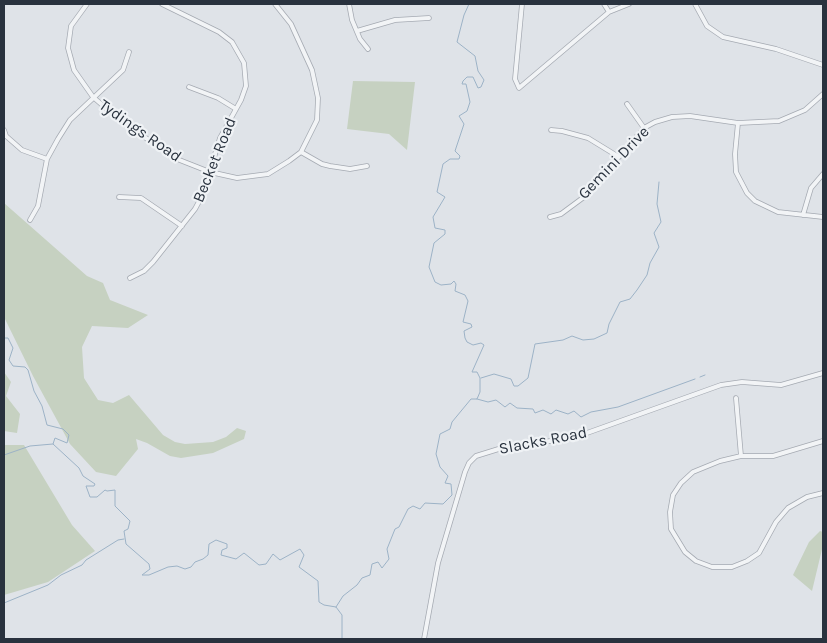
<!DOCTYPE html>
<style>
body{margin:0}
#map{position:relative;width:827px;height:643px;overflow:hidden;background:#dfe3e8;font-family:Karla,sans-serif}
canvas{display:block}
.frame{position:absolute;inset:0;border:5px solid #29323e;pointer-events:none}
</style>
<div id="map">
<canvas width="827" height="643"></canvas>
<div class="frame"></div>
</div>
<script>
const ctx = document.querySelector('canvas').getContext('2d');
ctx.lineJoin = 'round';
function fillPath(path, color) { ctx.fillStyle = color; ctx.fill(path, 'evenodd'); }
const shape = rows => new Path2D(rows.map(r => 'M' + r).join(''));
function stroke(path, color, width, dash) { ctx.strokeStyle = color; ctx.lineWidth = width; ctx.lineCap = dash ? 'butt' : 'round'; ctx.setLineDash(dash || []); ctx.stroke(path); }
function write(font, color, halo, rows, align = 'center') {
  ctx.font = font + ' Karla,sans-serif'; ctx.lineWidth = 4.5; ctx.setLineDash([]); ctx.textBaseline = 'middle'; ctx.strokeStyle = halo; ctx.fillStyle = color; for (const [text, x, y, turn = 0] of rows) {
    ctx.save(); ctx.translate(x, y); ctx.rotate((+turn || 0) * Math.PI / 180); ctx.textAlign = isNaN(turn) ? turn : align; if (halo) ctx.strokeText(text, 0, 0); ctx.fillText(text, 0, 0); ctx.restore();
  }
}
fillPath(shape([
 [353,81,415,82,407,150,389,134,347,129],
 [4,203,87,276,103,283,110,300,148,315,128,328,92,326,82,347,84,378,98,400,113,403,129,395,163,435,175,442,185,444,213,442,226,437,237,428,246,431,244,439,213,453,181,458,170,456,147,443,136,439,138,449,116,476,96,472,70,444,33,376,4,317],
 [4,372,11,382,6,396,20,414,17,433,4,431],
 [4,445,24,445,72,525,95,551,48,582,4,595],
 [820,531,823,532,823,545,812,591,793,575,809,542]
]), '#c6d1c1');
stroke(shape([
 [4,338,8,338,13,348,9,360,13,366,25,367,28,370,34,391,42,406,47,425,63,429,69,435,67,443,55,438,53,444,79,468,83,476,95,484,94,486,86,486,90,497,97,497,105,490,107,491,115,490,115,506,130,521,128,529,124,531,126,544,149,564,150,569,142,575,149,575,168,567,177,566,185,569,191,567,195,562,203,559,208,555,209,544,216,540,227,544,227,548,222,550,221,555,236,559,244,553,259,565,266,564,273,554,280,560,300,549,304,555,299,567,318,581,319,602,324,605,336,607,342,615,342,639],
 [700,377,705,375],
 [481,378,494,374,511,379,514,386,518,386,528,378,535,344,563,340,572,336,583,340,594,339,607,333,609,324,620,302,630,299,637,290,647,275,650,263,659,247,654,233,661,222,657,204,659,182],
 [477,399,488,402,496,400,505,407,510,403,517,408,533,409,535,413,543,410,551,414,556,410,568,414,574,411,581,417,591,412,618,407,695,379],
 [4,455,30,446,53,444],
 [4,603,48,585,61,575,82,565,86,560,118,540,124,539],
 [336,607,343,596,357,585,362,578,370,575,372,564,378,562,382,568,389,559,387,549,395,529,399,527,408,509,413,506,420,509,425,503,443,504,452,495,451,484,445,483,448,476,440,467,436,454,440,434,450,429,452,422,471,399,477,399,480,392,480,378,477,372,472,372,484,345,481,343,473,345,467,342,465,338,464,331,472,327,471,324,463,322,468,301,465,295,455,291,456,284,454,281,451,284,441,285,435,282,429,267,434,243,445,234,445,230,435,228,433,217,445,197,437,192,443,164,450,159,459,159,460,156,455,151,464,124,459,116,467,111,470,102,466,84,462,84,463,81,467,77,473,77,478,88,481,87,484,80,478,71,475,56,457,42,464,15,469,4]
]), '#9cb2c6', 1);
const street = shape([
 [87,4,71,26,68,48,74,70,93,97,122,122,177,159,210,172,237,178,268,174,289,161,301,152,317,120,318,98,312,70,291,24,275,4],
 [349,4,352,20,360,39,368,49],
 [522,4,515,79,519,88,609,12,629,4],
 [604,4,609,12],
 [695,4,707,26,723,37,776,49,823,65],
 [357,31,395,20,429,18],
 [189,87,218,98,236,109],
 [627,104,644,128],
 [738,123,735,154,736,172,747,193,755,201,778,212,823,217],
 [4,130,6,136,22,150,47,159],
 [551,130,562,131,588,138,619,157],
 [301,152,322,164,330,166,350,169,367,166],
 [119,197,141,198,182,226],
 [803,215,811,188,823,174],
 [550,217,561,214,584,197,644,128,655,122,672,117,690,116,738,123,779,121,805,110,823,94],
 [30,220,38,206,47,159,58,139,70,120,123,70,129,52],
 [130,278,144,271,153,262,195,209,202,196,220,138,241,100,246,86,244,63,232,42,219,32,162,4],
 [736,398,741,456],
 [823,441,773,456,741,456,720,461,693,472,681,483,673,495,670,512,671,529,685,552,696,561,712,567,732,567,747,561,759,553,776,522,788,508,807,497,823,493],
 [424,639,438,563,465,472,469,463,476,456,505,447,573,438,721,385,742,382,781,385,823,373]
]);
stroke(street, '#a5aab2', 5.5);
stroke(street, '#f2f4f6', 4);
write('16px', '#29323e', '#eff2f5', [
 ["Tydings Road",140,131,35],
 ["Becket Road",215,160,-68],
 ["Gemini Drive",614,163,-46],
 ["Slacks Road",543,441,-11]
]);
</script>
